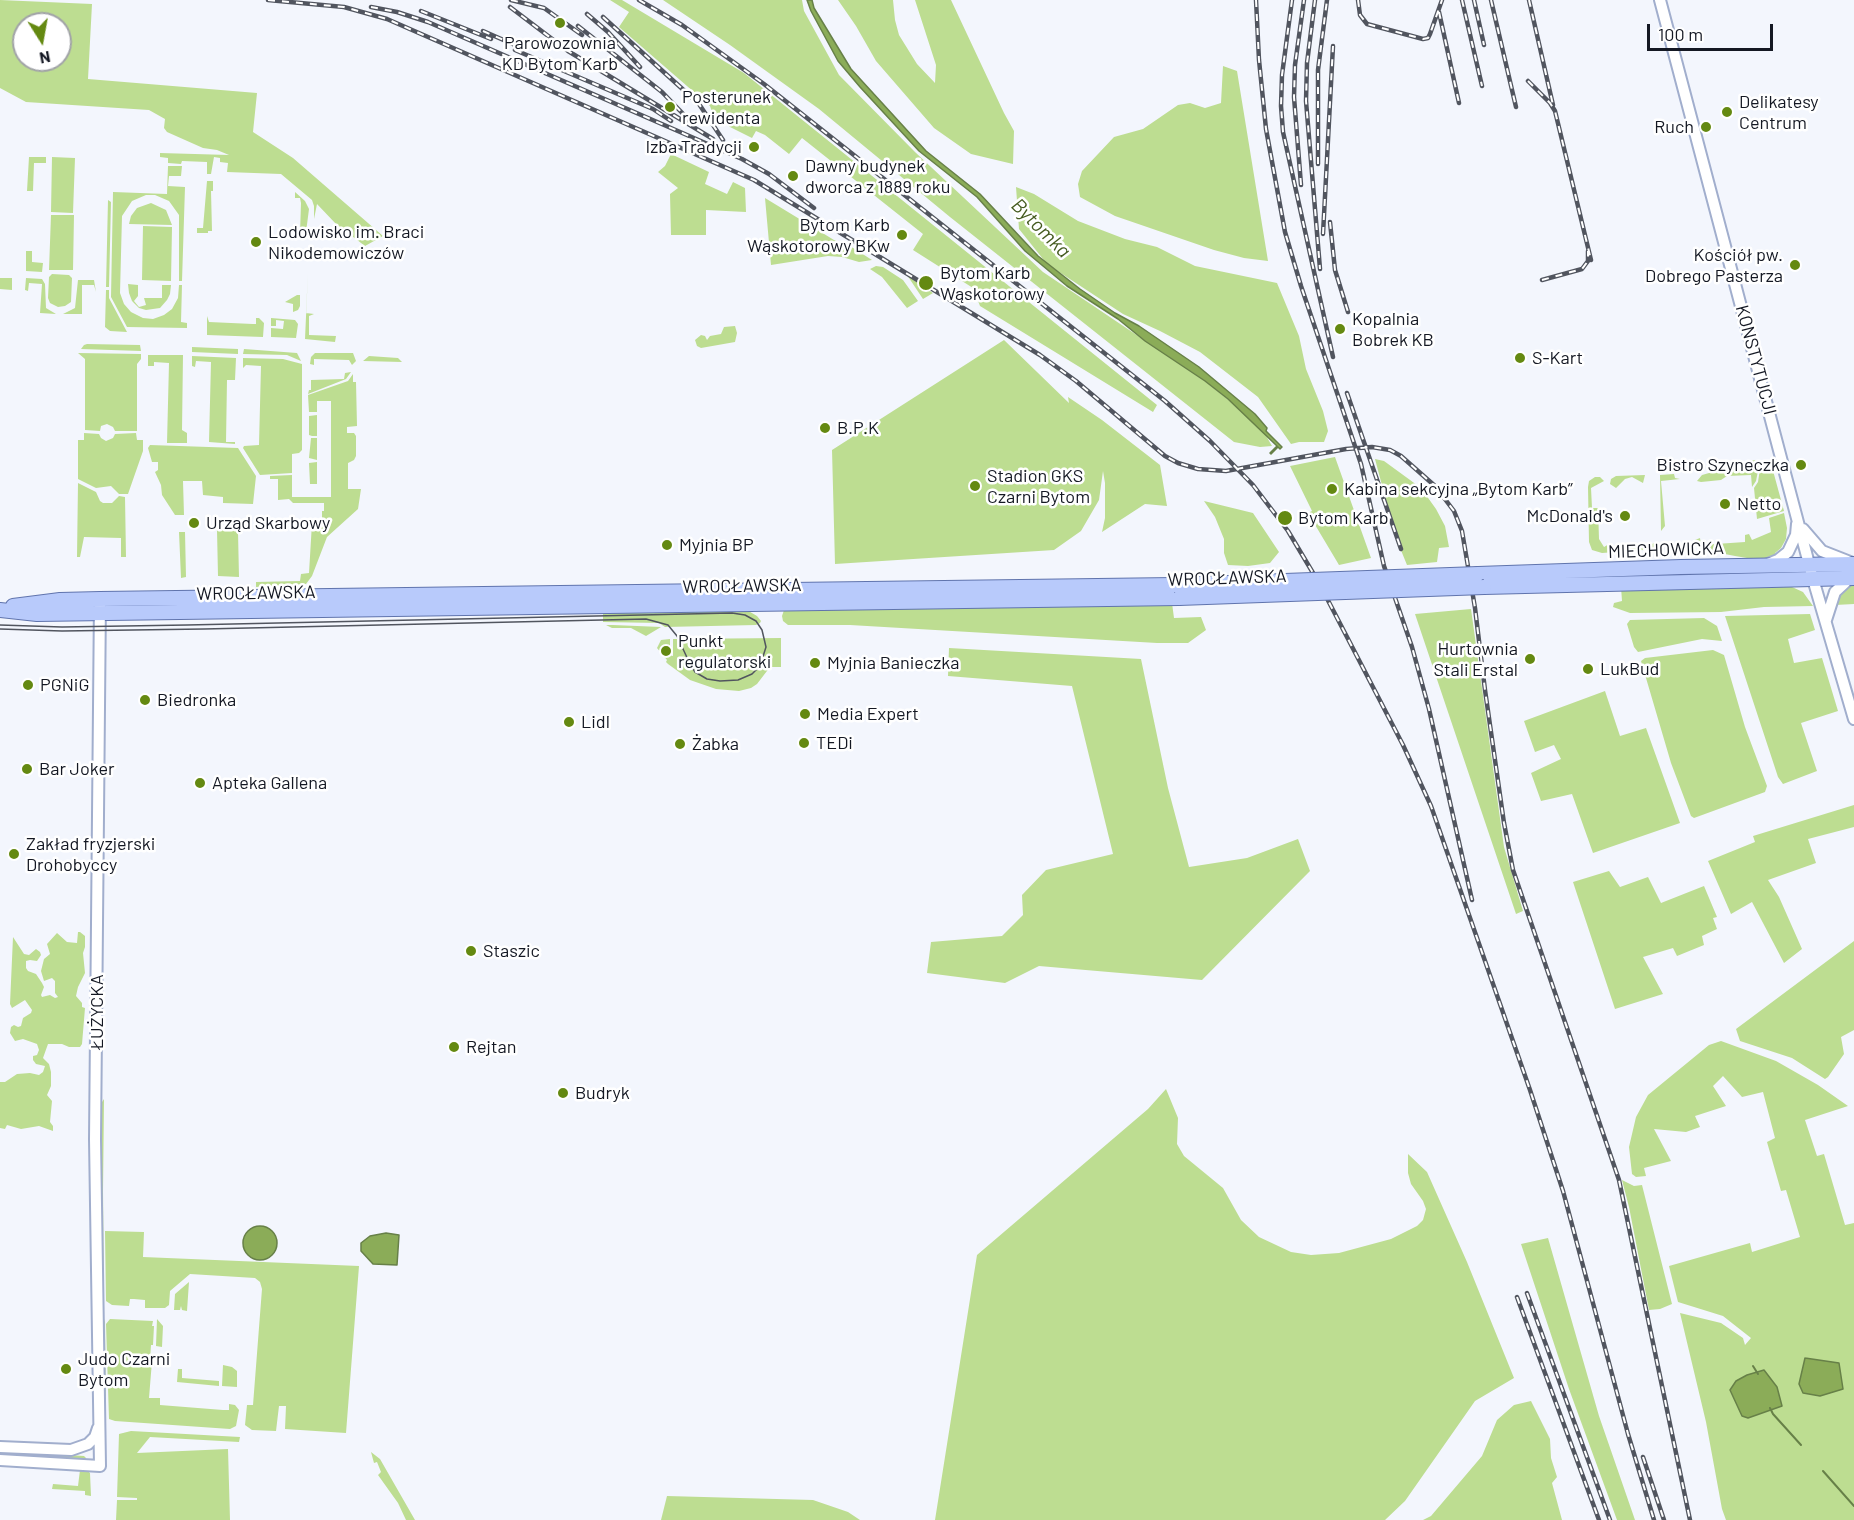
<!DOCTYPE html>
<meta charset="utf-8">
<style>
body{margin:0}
#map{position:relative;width:1854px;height:1520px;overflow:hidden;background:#f3f6fd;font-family:Barlow,sans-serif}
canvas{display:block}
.north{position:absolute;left:12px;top:12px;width:60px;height:60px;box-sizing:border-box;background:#fff;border:2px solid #a1a3a7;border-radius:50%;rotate:169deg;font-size:16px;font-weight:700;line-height:24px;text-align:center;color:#141823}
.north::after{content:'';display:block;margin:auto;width:21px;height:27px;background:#648911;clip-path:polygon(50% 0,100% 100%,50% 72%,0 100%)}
.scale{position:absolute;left:1647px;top:24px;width:126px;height:27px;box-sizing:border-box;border:3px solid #141823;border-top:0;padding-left:8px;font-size:18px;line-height:21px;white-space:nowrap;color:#141823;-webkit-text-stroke:4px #fff;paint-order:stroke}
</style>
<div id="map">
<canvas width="1854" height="1520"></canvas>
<div class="north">N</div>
<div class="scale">100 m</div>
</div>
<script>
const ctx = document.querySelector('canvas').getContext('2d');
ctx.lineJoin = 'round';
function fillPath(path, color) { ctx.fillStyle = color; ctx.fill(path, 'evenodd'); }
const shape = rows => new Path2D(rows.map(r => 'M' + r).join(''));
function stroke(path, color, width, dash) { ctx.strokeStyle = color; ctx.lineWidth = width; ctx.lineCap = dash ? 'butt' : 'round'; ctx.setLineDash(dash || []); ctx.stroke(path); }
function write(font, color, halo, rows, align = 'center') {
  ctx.font = font + ' Barlow,sans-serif'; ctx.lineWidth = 5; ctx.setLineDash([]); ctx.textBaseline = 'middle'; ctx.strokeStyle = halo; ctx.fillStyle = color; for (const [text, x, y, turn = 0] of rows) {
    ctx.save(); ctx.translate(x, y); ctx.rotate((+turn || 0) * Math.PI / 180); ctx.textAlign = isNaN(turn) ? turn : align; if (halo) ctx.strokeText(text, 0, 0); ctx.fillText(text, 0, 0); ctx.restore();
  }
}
fillPath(shape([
 [0,0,92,4,88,79,257,93,253,132,293,158,383,236,365,246,336,224,317,204,314,219,314,206,312,200,281,174,227,172,228,163,220,162,220,158,214,157,211,174,207,174,207,162,182,161,181,164,168,163,168,158,160,157,160,153,229,155,217,150,203,148,167,132,164,128,165,119,149,110,26,102,0,88],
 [24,24,60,24,60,60,24,60],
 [610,0,622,0,744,73,1157,405,1153,412,980,306,973,288,913,250,923,234,802,138,789,154,765,135,756,131,752,138,730,127,712,112,710,106,619,27,629,12],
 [663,0,802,0,804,11,839,75,915,152,1043,272,1205,381,1246,414,1265,434,1272,446,1260,447,1234,442,950,217,819,109,730,45],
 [838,0,893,0,895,20,899,35,917,64,935,83,936,65,915,0,951,0,1004,113,1014,131,1013,164,971,154,934,128,876,61,856,26],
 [1223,66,1237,71,1268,261,1244,258,1214,250,1115,216,1080,197,1078,184,1082,171,1114,137,1143,129,1178,105,1190,103,1205,108,1221,103],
 [671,154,709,172,705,184,727,194,733,182,745,188,746,212,706,210,706,235,671,235,670,194,678,188,658,172,665,166],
 [29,157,46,157,46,163,34,163,33,191,27,191],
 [52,157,75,158,73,213,51,212],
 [168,166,182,166,181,176,169,176,168,186,185,187,182,281,179,281,179,215,169,201,155,195,146,195,132,201,122,216,120,293,124,304,131,312,143,318,153,319,164,315,172,309,178,298,179,285,182,285,181,322,187,323,187,328,127,327,111,297,113,192,167,194],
 [207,181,213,181,213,191,211,191,212,231,208,231,208,233,197,233,197,228,203,228],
 [1016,187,1034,194,1078,221,1125,239,1157,247,1195,266,1277,283,1299,336,1306,369,1323,411,1328,431,1324,442,1299,442,1291,444,1258,397,1200,352,1160,331,1123,314,1047,264,1019,229],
 [295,192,305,201,309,209,305,240,304,234,300,234,301,203,300,198,295,198],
 [765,198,834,240,850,246,872,260,859,262,842,257,828,256,771,265],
 [108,200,111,202,109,287,106,287],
 [151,203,166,210,172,225,129,224,131,216,137,208],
 [51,215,74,215,73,270,49,270],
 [143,226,172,227,171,281,142,280],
 [26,251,32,251,32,262,43,263,42,272,26,271],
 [876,266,883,267,903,280,918,301,907,308,882,277,870,269],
 [308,272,306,313,314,314,309,316,309,335,336,336,335,342,305,339],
 [52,274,69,275,72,278,71,302,65,306,58,307,50,303,48,298,49,277],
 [907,275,933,293,923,299],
 [0,278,12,278,12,290,0,289],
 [26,278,42,279,45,284,46,308,56,314,40,313,42,284,29,283,28,291,25,290],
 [78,280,94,280,96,292,94,285,82,285,82,314,63,314,75,308],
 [128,284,138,285,138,296,134,301,139,307,146,305,144,298,162,298,162,285,171,285,170,294,167,300,160,308,146,310,139,308,132,301,129,293],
 [106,290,109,290,109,298,127,332,110,331,105,327],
 [297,295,300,295,300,306,298,310,293,312,293,304,285,302],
 [207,316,209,322,253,324,256,324,256,318,259,318,264,323,263,337,207,335],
 [271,318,295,320,298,324,296,338,271,337,271,328,283,329,284,321,276,320,276,326,271,326],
 [735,326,737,333,735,342,701,348,697,346,695,340,701,335,705,336,707,340,710,336,721,334,724,327],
 [1004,340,1069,403,1068,397,1102,420,1160,465,1167,506,1145,504,1102,532,1105,518,1105,483,1103,471,1099,500,1081,531,1054,550,835,564,832,450],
 [87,344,140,345,141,351,81,349,84,345],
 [192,347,238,349,238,354,192,352],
 [244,349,297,353,301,361,287,355,243,354],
 [78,353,141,354,141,359,137,364,137,431,115,431,113,427,107,424,101,426,100,431,85,430,85,359],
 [315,353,353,353,356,361,352,365,349,360,314,359,314,365,310,364,311,357],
 [148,355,183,355,182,430,187,433,187,443,167,443,169,363,154,362,154,366,148,366],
 [192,356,236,358,235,380,227,380,226,442,235,442,235,444,209,442,211,362,196,361,195,367,192,366],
 [369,356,398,358,402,362,363,361],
 [243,358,283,359,302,364,302,450,299,453,292,454,292,473,260,475,243,448,244,446,259,445,261,366,246,365,243,368],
 [351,372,346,379,308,394,309,390,311,390,311,380,344,379,345,373],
 [353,374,353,382,356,382,357,426,347,427,347,433,354,433,356,436,356,456,354,460,348,463,348,489,361,489,358,509,327,537,312,576,306,584,256,587,256,582,300,581,301,574,309,573,312,523,322,521,322,511,324,511,324,503,293,503,289,499,278,500,278,479,270,479,270,476,292,475,292,497,331,497,331,401,317,401,317,412,309,412,308,395,348,381],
 [317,415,317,436,312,436,309,435,309,416],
 [84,433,99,434,101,438,106,441,113,438,115,434,136,433,137,440,143,440,143,451,128,494,119,494,111,486,96,488,78,479,78,440,84,440],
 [311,438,317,438,317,460,309,458],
 [150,445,238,448,256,476,253,504,223,503,223,497,203,495,202,481,183,481,184,515,175,515,162,495,161,485,155,472,158,470,158,462,152,462,148,448],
 [1335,457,1371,558,1339,565,1308,513,1312,511,1290,466],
 [1375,459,1384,461,1421,488,1436,509,1445,526,1449,547,1439,548,1437,562,1407,565,1396,538],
 [1755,460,1760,461,1756,481,1752,487,1751,475,1727,476,1721,480,1701,482,1697,481,1702,475],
 [317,462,317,484,310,484,309,463],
 [1761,462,1772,467,1784,511,1757,519,1754,488,1758,482],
 [1674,474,1675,478,1680,479,1661,481,1665,526,1661,531,1660,475],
 [1645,475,1643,483,1632,477,1625,479,1616,488,1610,484,1611,479,1616,476],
 [1595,477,1600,477,1604,481,1591,488,1592,508,1598,508,1599,539,1604,547,1609,544,1620,548,1641,548,1657,542,1657,549,1602,553,1592,550,1589,542,1588,487,1589,481],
 [78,483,96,492,100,501,103,503,112,503,119,496,125,497,126,557,121,557,121,538,84,537,80,557,77,557],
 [1204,501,1253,513,1279,552,1270,563,1248,566,1228,565,1224,553,1224,539,1215,517],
 [1784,513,1787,528,1786,539,1781,548,1775,553,1776,556,1771,558,1753,559,1735,556,1699,549,1696,544,1695,540,1700,538,1701,545,1745,542,1745,535,1749,534,1752,540,1771,532,1769,518],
 [217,530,234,530,238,532,239,577,218,576],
 [179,532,185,532,186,577,181,578],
 [1854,583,1854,604,1835,605,1839,594],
 [1781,586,1792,587,1803,592,1813,606,1764,607,1721,612,1630,613,1613,607,1614,603,1622,601,1621,587],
 [1172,603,1174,618,1201,617,1206,630,1188,643,1157,643,850,625,788,625,783,621,782,616,784,610],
 [745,609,757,616,761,621,760,623,756,625,665,627,659,623,603,622,603,612],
 [1471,609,1504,847,1523,911,1516,914,1415,614],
 [1810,614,1815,630,1788,639,1794,663,1822,658,1838,711,1801,723,1817,771,1783,784,1778,777,1725,616],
 [1704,618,1717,626,1722,641,1702,639,1638,652,1634,647,1627,624,1630,620],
 [606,625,613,625,661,627,646,636,631,628,612,628],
 [781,638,781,667,770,667,757,684,751,688,739,691,716,689,690,680,668,664,666,662,667,660,657,648,661,640,670,639,670,647,663,647,663,652,669,652,669,655,673,656,673,639],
 [949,648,1141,659,1168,788,1189,867,1247,858,1298,839,1310,871,1202,980,1039,966,1005,983,927,973,931,942,1002,936,1023,915,1022,895,1046,870,1113,854,1072,686,948,676],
 [1713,650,1724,655,1745,727,1767,786,1765,792,1694,818,1691,816,1671,763,1641,661,1645,658],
 [1605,691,1620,736,1646,728,1680,823,1593,853,1572,794,1541,801,1531,773,1561,759,1554,745,1535,752,1524,721],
 [1854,805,1854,827,1808,839,1816,863,1768,880,1779,897,1802,949,1784,963,1752,902,1731,914,1708,861,1755,842,1753,836],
 [1609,871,1620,887,1648,877,1661,903,1704,886,1717,917,1713,918,1717,929,1702,936,1704,945,1677,956,1673,948,1643,957,1663,994,1615,1009,1573,882],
 [78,932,80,932,85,936,85,947,83,953,85,973,78,987,76,996,82,1003,82,1007,85,1008,82,1044,80,1047,69,1047,62,1044,48,1044,43,1058,49,1064,51,1072,51,1086,47,1095,52,1101,50,1122,53,1126,53,1131,39,1126,21,1129,7,1125,5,1129,0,1128,0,1082,5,1082,17,1074,30,1073,39,1075,43,1072,45,1066,36,1064,33,1060,33,1056,37,1055,39,1050,37,1044,23,1039,15,1041,10,1033,11,1027,14,1025,18,1027,21,1026,23,1018,31,1013,32,1010,25,1000,12,1008,10,1004,13,937,24,954,29,955,36,949,40,952,41,955,37,961,30,960,26,961,26,968,28,971,36,974,42,983,44,987,41,995,42,997,50,995,55,998,58,997,55,993,55,981,52,978,44,981,41,971,44,959,50,954,47,944,57,933,67,942,77,943],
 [1854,941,1854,1030,1841,1037,1844,1054,1828,1077,1825,1079,1792,1058,1740,1041,1736,1029],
 [1721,1041,1776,1061,1818,1085,1848,1106,1805,1120,1817,1156,1824,1154,1845,1225,1854,1223,1854,1520,1726,1520,1722,1509,1706,1422,1680,1313,1721,1323,1743,1338,1745,1345,1751,1338,1723,1316,1678,1302,1669,1266,1750,1243,1752,1252,1800,1237,1786,1190,1781,1191,1767,1142,1775,1138,1763,1092,1742,1097,1723,1076,1713,1086,1726,1106,1695,1116,1700,1127,1686,1132,1654,1129,1671,1161,1644,1168,1646,1176,1636,1177,1632,1174,1629,1147,1636,1117,1648,1095,1709,1045],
 [1166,1089,1178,1118,1177,1144,1184,1156,1223,1188,1241,1220,1259,1237,1291,1252,1311,1255,1339,1253,1391,1239,1417,1226,1423,1220,1426,1209,1423,1201,1411,1184,1408,1173,1408,1154,1427,1172,1467,1262,1514,1378,1475,1401,1405,1501,1385,1520,935,1520,977,1255,1148,1109],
 [104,1099,103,1191,104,1297,101,1246,102,1102],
 [1622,1180,1634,1186,1642,1185,1672,1304,1660,1309,1649,1310,1629,1207],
 [105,1231,144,1232,143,1257,359,1266,346,1433,285,1429,286,1406,279,1406,276,1431,252,1430,245,1425,247,1405,253,1405,262,1289,260,1282,255,1278,190,1274,170,1291,169,1305,165,1308,145,1308,145,1300,134,1299,130,1299,129,1306,112,1305,106,1301],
 [1548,1238,1599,1416,1635,1520,1617,1520,1569,1389,1521,1244],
 [189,1282,187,1311,182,1310,181,1306,180,1310,174,1310,175,1294],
 [105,1319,106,1407,104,1407,103,1325],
 [110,1319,153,1321,152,1326,154,1326,153,1345,151,1345,150,1360,152,1361,149,1398,160,1398,160,1405,223,1410,229,1410,229,1404,235,1405,239,1410,236,1426,230,1429,115,1421,109,1419,106,1324],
 [157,1319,163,1326,162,1347,156,1346],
 [223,1365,232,1367,237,1371,237,1387,222,1386],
 [178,1369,182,1369,182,1378,219,1381,219,1386,177,1382],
 [1531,1401,1550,1439,1551,1458,1557,1477,1552,1483,1562,1520,1423,1520,1431,1516,1482,1456,1497,1420,1514,1405],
 [131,1431,240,1437,239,1442,150,1437,137,1453,228,1449,230,1520,116,1520,117,1500,137,1500,137,1498,117,1497,119,1434],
 [23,1452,84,1456,86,1458,85,1460,22,1457],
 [371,1452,380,1459,415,1520,406,1520,398,1503,378,1475,381,1472,377,1462,374,1463],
 [80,1470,87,1470,90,1473,91,1496,85,1495,85,1491,52,1489,53,1484,78,1486],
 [667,1496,813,1500,848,1512,860,1520,661,1520]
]), '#bddd91');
const water = shape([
 [807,0,812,0,814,8,851,69,926,151,980,194,1038,256,1080,289,1115,313,1139,326,1199,367,1255,414,1267,428,1266,431,1282,447,1280,449,1278,447,1271,454,1270,453,1277,446,1228,399,1205,381,1145,341,1118,319,1067,286,1025,251,977,197,919,151,860,87,838,61,811,11,807,0],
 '243 1243a17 17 0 1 1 34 0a17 17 0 1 1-34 0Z',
 [386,1233,399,1235,397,1265,373,1264,361,1251,361,1243,370,1236,386,1233],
 [1805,1358,1839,1363,1843,1389,1820,1396,1803,1393,1799,1384,1805,1358],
 [1764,1370,1777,1387,1782,1406,1748,1418,1742,1416,1730,1390,1736,1381,1747,1375,1764,1370]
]);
fillPath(water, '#8bac58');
stroke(water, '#678048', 1.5);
stroke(shape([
 [1753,1366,1758,1374],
 [1770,1408,1773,1414,1801,1445],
 [1823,1471,1854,1506]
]), '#678048', 2);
const minor = shape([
 [1660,0,1813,579,1854,719],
 [1803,529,1822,551,1850,562],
 [1768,564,1778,560,1788,552,1796,535,1797,524],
 [1826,620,1835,592,1850,578],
 [0,1447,71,1450,88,1444,95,1437,98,1428],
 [0,1460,100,1466,95,1139,100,599]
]);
const major = shape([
 [1478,574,1681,567,1854,564],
 [1484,587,1854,578],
 [13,606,60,600,100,599,1174,585],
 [0,610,37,614,1179,598]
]);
stroke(minor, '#a1aecd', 14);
stroke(major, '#6074ad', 16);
stroke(minor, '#fff', 10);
stroke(major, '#b8cafb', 14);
stroke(shape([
 [0,625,62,627,187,625,732,613,745,615,756,621,762,630,766,647,760,666,752,674,738,680,720,681,707,679,695,672,690,664,677,636,668,625,646,619,204,629,62,631,0,629]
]), '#51555f', 1.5);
const rail = shape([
 [268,0,344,7,387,19,754,180,1040,355,1076,381,1165,456,1178,463,1198,469,1226,471,1346,449,1372,447,1390,450,1401,456,1435,486,1454,511,1462,531,1475,608,1485,690,1504,823,1513,870,1619,1180,1690,1520],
 [511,0,544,8,582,35],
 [639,0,682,25,764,84,1165,401,1210,441,1253,485,1288,531,1319,583,1403,745,1431,806,1530,1090,1563,1191,1628,1434,1654,1520],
 [1256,0,1259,60,1266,129,1285,232,1301,286,1361,464,1384,566,1412,647,1429,709,1472,900],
 [1292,0,1282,75,1281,106,1283,132,1333,357],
 [1315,0,1307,63,1306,101,1320,269],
 [1358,0,1360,15,1367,24,1423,39,1428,38,1430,34,1442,0],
 [1462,0,1482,86],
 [1474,0,1484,45],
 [1491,0,1516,107],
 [1529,0,1553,105],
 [371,7,397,12,428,22,742,159,769,174,814,208],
 [510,7,568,51,713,139],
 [421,11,491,39],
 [1439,12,1459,103],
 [587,14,608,32,640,67],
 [603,17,699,104,723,140],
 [578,26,662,92,688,119],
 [483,31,524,49],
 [515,50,653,109,671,121],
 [1528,81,1550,103,1555,111,1591,260],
 [1318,164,1318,70,1327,0],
 [1301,185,1294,97,1295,65,1304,0],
 [1330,222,1335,270,1348,312],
 [1323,234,1333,46],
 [1542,280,1582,269,1588,261,1588,251],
 [1347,393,1401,549],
 [1527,1293,1610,1520],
 [1517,1297,1599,1520],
 [1643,1457,1664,1520]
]);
stroke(rail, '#51555f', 4.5);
stroke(rail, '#fff', 2, [7]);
const majorBridge = shape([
 [1174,585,1478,574],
 [1179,598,1484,587]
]);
stroke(majorBridge, '#6074ad', 16, []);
stroke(majorBridge, '#b8cafb', 14);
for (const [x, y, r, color] of [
 [560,23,6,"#648911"],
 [670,107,6,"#648911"],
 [1727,112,6,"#648911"],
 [1706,127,6,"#648911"],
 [754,147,6,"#648911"],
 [793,176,6,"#648911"],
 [902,235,6,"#648911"],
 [256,242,6,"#648911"],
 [1795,265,6,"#648911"],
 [926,283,8,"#648911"],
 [1340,329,6,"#648911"],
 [1520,358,6,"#648911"],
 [825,428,6,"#648911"],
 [1801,465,6,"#648911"],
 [975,486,6,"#648911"],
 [1332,489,6,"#648911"],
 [1725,504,6,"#648911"],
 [1625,516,6,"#648911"],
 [1285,518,8,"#648911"],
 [194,523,6,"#648911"],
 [667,545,6,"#648911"],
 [666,651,6,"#648911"],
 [1530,659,6,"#648911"],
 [815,663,6,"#648911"],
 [1588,669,6,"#648911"],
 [28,685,6,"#648911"],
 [145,700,6,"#648911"],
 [805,714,6,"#648911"],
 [569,722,6,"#648911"],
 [804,743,6,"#648911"],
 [680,744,6,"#648911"],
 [27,769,6,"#648911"],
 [200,783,6,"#648911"],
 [14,854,6,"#648911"],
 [471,951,6,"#648911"],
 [454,1047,6,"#648911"],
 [563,1093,6,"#648911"],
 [66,1369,6,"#648911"]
]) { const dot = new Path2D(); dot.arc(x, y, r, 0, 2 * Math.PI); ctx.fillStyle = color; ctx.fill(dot); stroke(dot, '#fff', 2); }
write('18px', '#141823', '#fff', [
 ["Parowozownia",560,43,"center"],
 ["KD Bytom Karb",560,64,"center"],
 ["Posterunek",682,97],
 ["rewidenta",682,118],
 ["Delikatesy",1739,102],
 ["Centrum",1739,123],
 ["Ruch",1694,127,"right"],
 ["Izba Tradycji",742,147,"right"],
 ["Dawny budynek",805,166],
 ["dworca z 1889 roku",805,187],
 ["Bytom Karb",890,225,"right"],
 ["Wąskotorowy BKw",890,246,"right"],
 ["Lodowisko im. Braci",268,232],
 ["Nikodemowiczów",268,253],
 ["Kościół pw.",1783,255,"right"],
 ["Dobrego Pasterza",1783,276,"right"],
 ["Bytom Karb",940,273],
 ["Wąskotorowy",940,294],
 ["Kopalnia",1352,319],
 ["Bobrek KB",1352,340],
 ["S-Kart",1532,358],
 ["B.P.K",837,428],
 ["Bistro Szyneczka",1789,465,"right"],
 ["Stadion GKS",987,476],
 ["Czarni Bytom",987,497],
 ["Kabina sekcyjna „Bytom Karb”",1344,489],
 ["Netto",1737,504],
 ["McDonald's",1613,516,"right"],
 ["Bytom Karb",1298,518],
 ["Urząd Skarbowy",206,523],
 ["Myjnia BP",679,545],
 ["Punkt",678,641],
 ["regulatorski",678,662],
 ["Hurtownia",1518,649,"right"],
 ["Stali Erstal",1518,670,"right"],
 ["Myjnia Banieczka",827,663],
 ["LukBud",1600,669],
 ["PGNiG",40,685],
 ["Biedronka",157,700],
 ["Media Expert",817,714],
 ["Lidl",581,722],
 ["TEDi",816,743],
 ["Żabka",692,744],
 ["Bar Joker",39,769],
 ["Apteka Gallena",212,783],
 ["Zakład fryzjerski",26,844],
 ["Drohobyccy",26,865],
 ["Staszic",483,951],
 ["Rejtan",466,1047],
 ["Budryk",575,1093],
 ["Judo Czarni",78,1359],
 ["Bytom",78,1380]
], 'left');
write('18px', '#141823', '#fff', [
 ["KONSTYTUCJI",1756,360,75],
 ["MIECHOWICKA",1666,550,-2],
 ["WROCŁAWSKA",1227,578,-2],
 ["WROCŁAWSKA",742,586,-1],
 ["WROCŁAWSKA",256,593,-1],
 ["ŁUŻYCKA",97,1012,-90]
]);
write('italic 20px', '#455b20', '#fff', [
 ["Bytomka",1041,228,45]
]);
</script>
